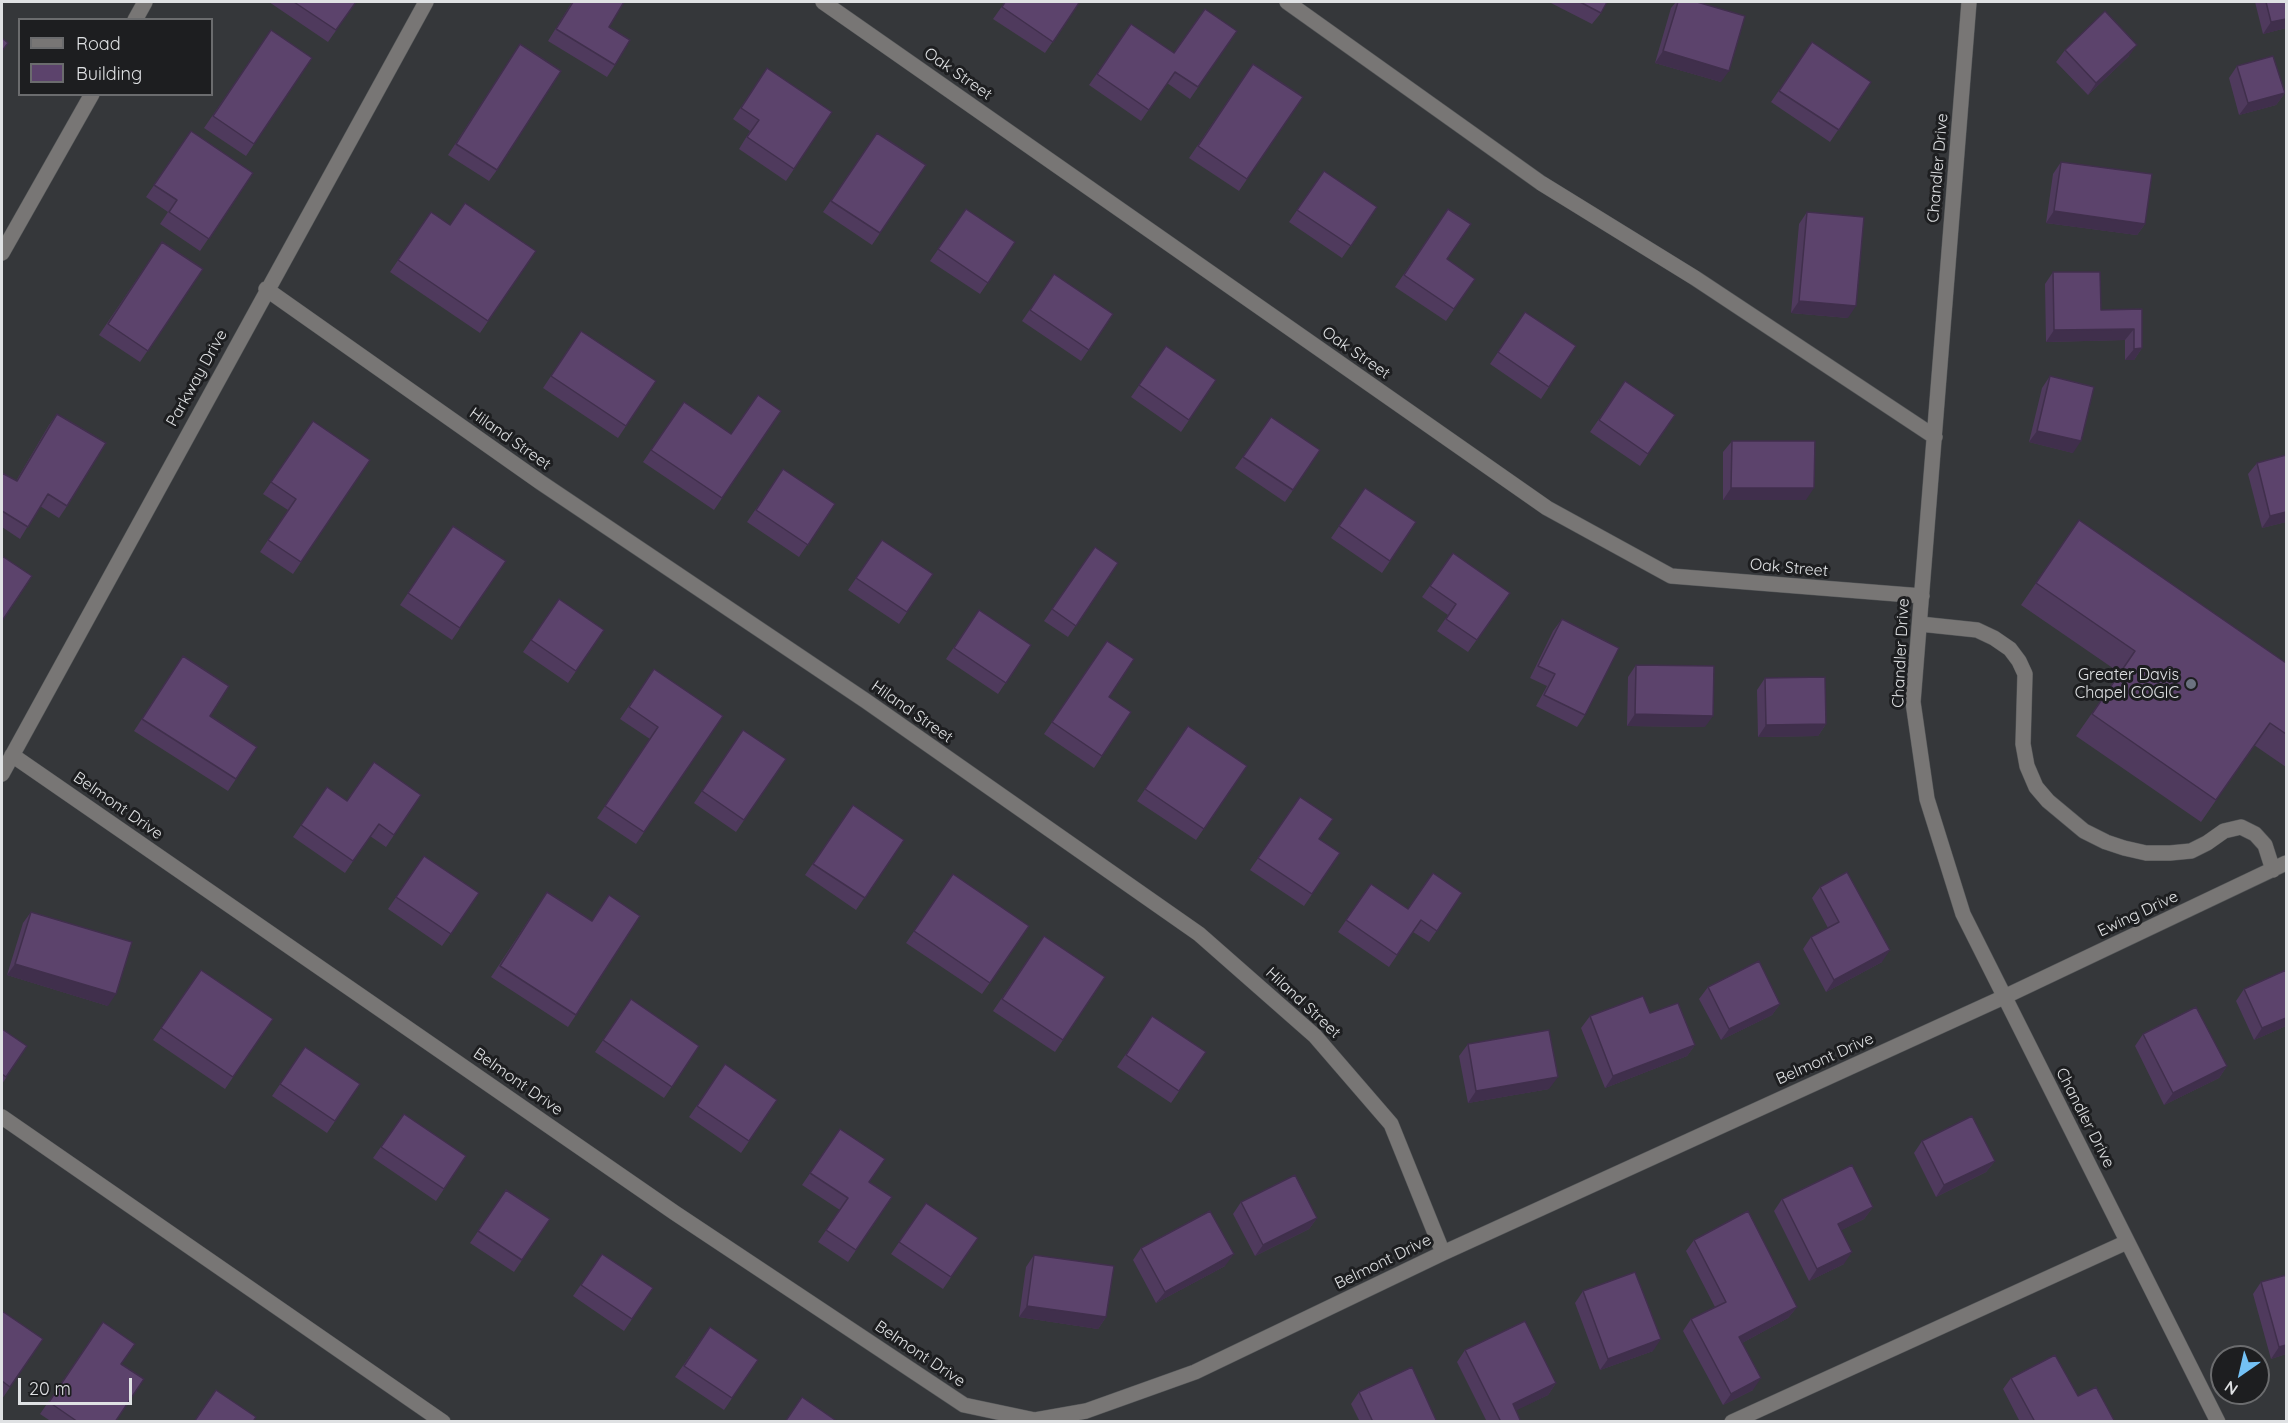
<!DOCTYPE html>
<style>
body{margin:0}
#map{position:relative;width:2288px;height:1423px;overflow:hidden;background:#35373a;font-family:Quicksand,sans-serif}
canvas{display:block}
.frame{position:absolute;inset:0;border:3px solid #dfe1e3;pointer-events:none}
.legend{position:absolute;left:18px;top:18px;width:195px;height:78px;box-sizing:border-box;background:#1d1e20;border:2px solid #6b6c6e;margin:0;padding:8px 10px;list-style:none;font-size:18px;color:#dfe1e3}
.legend li{display:flex;align-items:center;gap:12px;height:30px}
.legend b{width:30px;border:2px solid #6b6c6e}
.north{position:absolute;left:2210px;top:1345px;width:60px;height:60px;box-sizing:border-box;background:#1d1e20;border:2px solid #6b6c6e;border-radius:50%;rotate:214deg;font-size:16px;font-weight:700;line-height:24px;text-align:center;color:#dfe1e3}
.north::after{content:'';display:block;margin:auto;width:21px;height:27px;background:#73c1f5;clip-path:polygon(50% 0,100% 100%,50% 72%,0 100%)}
.scale{position:absolute;left:18px;top:1378px;width:114px;height:27px;box-sizing:border-box;border:3px solid #dfe1e3;border-top:0;padding-left:8px;font-size:18px;line-height:21px;white-space:nowrap;color:#dfe1e3;-webkit-text-stroke:4px #1d1e20;paint-order:stroke}
</style>
<div id="map">
<canvas width="2288" height="1423"></canvas>
<div class="frame"></div>
<ul class="legend">
<li><b style="height:8px;background:#787675"></b>Road</li>
<li><b style="height:16px;background:#5c436c"></b>Building</li>
</ul>
<div class="north">N</div>
<div class="scale">20 m</div>
</div>
<script>
const ctx = document.querySelector('canvas').getContext('2d');
ctx.lineJoin = 'round';
const shape = rows => new Path2D(rows.map(r => 'M' + r).join(''));
function stroke(path, color, width, dash) { ctx.strokeStyle = color; ctx.lineWidth = width; ctx.lineCap = dash ? 'butt' : 'round'; ctx.setLineDash(dash || []); ctx.stroke(path); }
function fillPath(path, color) { ctx.fillStyle = color; ctx.fill(path, 'evenodd'); }
function write(font, color, halo, rows, align = 'center') {
  ctx.font = font + ' Quicksand,sans-serif'; ctx.lineWidth = 6; ctx.setLineDash([]); ctx.textBaseline = 'middle'; ctx.strokeStyle = halo; ctx.fillStyle = color; for (const [text, x, y, turn = 0] of rows) {
    ctx.save(); ctx.translate(x, y); ctx.rotate((+turn || 0) * Math.PI / 180); ctx.textAlign = isNaN(turn) ? turn : align; if (halo) ctx.strokeText(text, 0, 0); ctx.fillText(text, 0, 0); ctx.restore();
  }
}
const minor = shape([
 [823,2,1547,508,1671,576,1922,596],
 [1287,2,1541,183,1695,278,1935,437],
 [1969,2,1913,702,1927,799,1963,914,2218,1422],
 [135,20,145,2],
 [2,253,92,94],
 [266,289,540,482,866,701,1199,934,1315,1036,1391,1124,1443,1253],
 [1920,624,1977,630,1994,638,2010,649,2019,661,2025,674,2023,744,2027,766,2036,787,2048,801,2084,831,2106,842,2124,848,2146,853,2170,853,2191,851,2207,843,2224,831,2241,827,2255,834,2265,845,2273,870],
 [12,755,675,1213,964,1405,1035,1420,1086,1411,1195,1372,1443,1253,2004,997,2286,863],
 [2,774,426,2],
 [2,1117,443,1422],
 [1732,1422,2127,1242]
]);
stroke(minor, '#545658', 16);
stroke(minor, '#787675', 15);
fillPath(shape([
 [269,2,356,2,328,42],
 [572,2,624,2,609,27,615,65,607,77,548,41],
 [1005,2,1079,3,1045,53,993,19],
 [1549,2,1607,2,1601,13,1592,24],
 [1676,2,1697,2,1721,82,1655,63,1671,8],
 [2255,2,2286,2,2286,28,2263,34],
 [1131,24,1174,53,1237,31,1190,99,1167,83,1141,121,1089,85],
 [271,30,312,58,246,156,204,128],
 [1812,42,1871,82,1830,142,1771,102],
 [520,44,497,170,489,181,448,155],
 [2065,50,2129,56,2088,95,2056,62],
 [1253,64,1303,97,1239,191,1189,158],
 [2237,66,2285,93,2276,105,2239,115,2229,78],
 [767,68,832,112,786,181,739,149,750,131,733,119],
 [191,131,253,173,200,251,160,224,168,212,146,197],
 [877,133,926,165,872,245,823,212],
 [2061,162,2145,224,2137,235,2046,223,2053,174],
 [1324,171,1377,207,1342,258,1289,222],
 [966,209,1015,242,980,294,930,261],
 [1448,209,1447,259,1475,279,1446,321,1395,287],
 [431,212,449,225,536,251,480,333,390,272],
 [1807,212,1848,318,1791,313,1799,224],
 [162,242,203,269,140,362,99,335],
 [2053,272,2101,310,2142,309,2142,348,2134,360,2125,360,2125,340,2046,342,2045,284],
 [1054,274,1113,314,1081,361,1022,321],
 [1525,312,1576,346,1541,399,1490,364],
 [581,331,656,381,618,438,543,388],
 [1166,346,1216,380,1181,432,1131,397],
 [2050,376,2073,453,2029,442,2042,388],
 [1625,381,1675,415,1640,466,1590,432],
 [684,402,731,434,781,411,714,510,643,462],
 [57,414,67,506,59,518,40,506,20,539,2,527,2,473,16,481,49,425],
 [1271,417,1320,450,1285,502,1235,468],
 [313,421,370,460,293,574,260,552,288,510,263,494],
 [1732,441,1806,500,1723,500,1723,452],
 [2286,455,2286,522,2262,528,2248,474,2257,463],
 [783,469,835,504,799,557,747,522],
 [1365,488,1416,522,1382,573,1331,538],
 [2079,520,2286,663,2286,767,2254,745,2201,822,2076,736,2120,673,2021,605],
 [453,526,506,561,452,640,400,605],
 [882,540,933,574,899,624,848,590],
 [1095,547,1118,563,1068,637,1044,621],
 [1453,553,1510,593,1468,652,1437,631,1448,615,1422,597],
 [559,599,604,630,568,683,523,652],
 [979,610,1031,645,998,694,946,659],
 [1562,619,1585,715,1577,727,1536,706,1547,686,1530,678,1553,631],
 [1107,641,1109,697,1131,712,1094,768,1044,734],
 [183,656,210,716,236,779,228,791,134,731],
 [1636,665,1705,727,1627,726,1628,677],
 [654,669,723,716,636,844,597,818,650,739,620,719],
 [1765,678,1826,724,1818,736,1758,737,1757,690],
 [1188,726,1247,766,1196,840,1137,801],
 [743,730,786,759,736,832,694,803],
 [327,787,347,801,421,795,386,847,370,836,345,873,293,837],
 [1300,797,1319,839,1340,853,1304,906,1250,870],
 [853,805,904,840,856,910,805,875],
 [424,856,479,893,442,946,388,909],
 [953,874,1029,926,982,994,906,943],
 [1371,884,1408,909,1462,893,1429,942,1413,932,1389,967,1338,932],
 [1820,887,1882,962,1826,992,1803,949,1811,937,1828,928,1812,898],
 [547,892,592,921,609,895,576,1015,568,1027,491,977],
 [31,912,108,1006,7,975,23,923],
 [1044,936,1105,977,1055,1052,993,1011],
 [201,970,273,1019,225,1089,153,1040],
 [2286,970,2286,1026,2254,1040,2236,1001,2244,989],
 [1708,987,1780,1004,1772,1015,1721,1040,1699,999],
 [631,999,699,1046,664,1098,595,1052],
 [1650,1013,1695,1045,1687,1056,1605,1088,1581,1028,1590,1016],
 [1152,1016,1206,1052,1171,1103,1117,1067],
 [2,1029,27,1046,2,1084],
 [2143,1034,2227,1066,2219,1078,2164,1105,2135,1046],
 [1468,1044,1549,1089,1468,1103,1459,1056],
 [305,1047,360,1084,327,1133,272,1096],
 [725,1064,777,1100,741,1153,689,1117],
 [404,1114,466,1156,436,1201,373,1158],
 [840,1129,869,1182,892,1197,848,1262,818,1242,840,1210,802,1185],
 [1922,1141,1995,1161,1986,1172,1936,1197,1914,1153],
 [506,1190,550,1219,514,1272,470,1243],
 [1782,1199,1873,1207,1864,1219,1841,1230,1844,1264,1809,1281,1774,1211],
 [1241,1202,1317,1218,1309,1229,1255,1256,1233,1214],
 [926,1203,978,1238,943,1289,891,1254],
 [1694,1240,1797,1307,1788,1318,1742,1343,1753,1390,1723,1405,1683,1331,1691,1319,1715,1307,1686,1251],
 [1141,1248,1225,1266,1156,1303,1133,1260],
 [602,1254,653,1288,624,1331,573,1296],
 [1034,1255,1106,1317,1098,1329,1019,1317,1026,1267],
 [2261,1282,2286,1354,2271,1359,2253,1294],
 [1583,1291,1653,1351,1600,1370,1575,1303],
 [2,1311,43,1339,2,1399],
 [103,1322,121,1364,115,1422,52,1422,40,1414],
 [710,1327,758,1360,724,1410,675,1377],
 [1465,1350,1556,1383,1548,1395,1516,1410,1521,1422,1487,1422,1457,1362],
 [2011,1378,2078,1396,2115,1422,2020,1422,2003,1389],
 [1359,1392,1437,1422,1360,1422,1351,1404]
]), '#4f3a5d');
fillPath(shape([
 [2286,19,2286,28,2263,34,2271,22],
 [2137,45,2129,56,2088,95,2096,83],
 [1663,51,1729,71,1721,82,1655,63],
 [2285,93,2276,105,2239,115,2248,103],
 [2054,211,2145,224,2137,235,2046,223],
 [1799,301,1856,306,1848,318,1791,313],
 [2134,329,2125,340,2046,342,2054,330],
 [2142,348,2134,360,2125,360,2134,349],
 [2037,431,2081,441,2073,453,2029,442],
 [1731,488,1814,488,1806,500,1723,500],
 [2286,512,2286,522,2262,528,2270,516],
 [1635,714,1713,716,1705,727,1627,726],
 [1826,724,1818,736,1758,737,1766,725],
 [1890,950,1882,962,1826,992,1834,980],
 [15,964,116,994,108,1006,7,975],
 [1780,1004,1772,1015,1721,1040,1729,1029],
 [2286,1018,2286,1026,2254,1040,2262,1028],
 [1695,1045,1687,1056,1605,1088,1613,1076],
 [2227,1066,2219,1078,2164,1105,2173,1093],
 [1558,1077,1549,1089,1468,1103,1476,1091],
 [1995,1161,1986,1172,1936,1197,1944,1185],
 [1873,1207,1864,1219,1830,1236,1838,1224],
 [1317,1218,1309,1229,1255,1256,1263,1245],
 [1852,1252,1844,1264,1809,1281,1817,1269],
 [1234,1254,1225,1266,1156,1303,1165,1292],
 [1027,1306,1106,1317,1098,1329,1019,1317],
 [1797,1307,1788,1318,1731,1349,1739,1337],
 [1661,1339,1653,1351,1600,1370,1608,1359],
 [2286,1345,2286,1354,2271,1359,2279,1347],
 [1761,1378,1753,1390,1723,1405,1731,1394],
 [1556,1383,1548,1395,1505,1416,1513,1404]
]), '#402f4c');
const building = shape([
 [294,2,356,2,336,30,294,2],
 [573,2,624,2,609,27,630,40,615,65,556,29,573,2],
 [1005,2,1077,2,1079,3,1053,42,1002,7,1005,2],
 [1580,2,1607,2,1601,13,1580,2],
 [1678,2,1697,2,1745,16,1729,71,1663,51,1678,2],
 [2266,2,2286,2,2286,19,2271,22,2266,2],
 [1205,9,1237,31,1198,87,1175,72,1149,110,1097,74,1131,24,1174,53,1205,9],
 [2105,11,2137,45,2096,83,2065,50,2105,11],
 [271,30,312,58,254,144,213,116,271,30],
 [2,38,8,43,2,51,2,38],
 [1812,42,1871,82,1839,130,1779,91,1812,42],
 [520,44,561,71,497,170,456,144,520,44],
 [2273,56,2285,93,2248,103,2237,66,2273,56],
 [1253,64,1303,97,1247,179,1198,146,1253,64],
 [767,68,832,112,794,169,747,137,759,120,741,108,767,68],
 [191,131,253,173,209,239,169,212,177,200,154,185,191,131],
 [877,133,926,165,880,233,831,201,877,133],
 [2061,162,2152,174,2145,224,2054,211,2061,162],
 [1324,171,1377,207,1351,246,1297,210,1324,171],
 [465,203,536,251,488,321,398,260,431,212,450,225,465,203],
 [966,209,1015,242,988,283,938,249,966,209],
 [1448,209,1471,224,1447,259,1475,279,1454,309,1404,275,1448,209],
 [1807,212,1864,217,1856,306,1799,301,1807,212],
 [162,242,203,269,148,351,108,324,162,242],
 [2053,272,2100,272,2101,310,2142,309,2142,348,2134,349,2134,329,2054,330,2053,272],
 [1054,274,1113,314,1089,350,1030,310,1054,274],
 [1525,312,1576,346,1549,387,1498,352,1525,312],
 [581,331,656,381,626,426,551,376,581,331],
 [1166,346,1216,380,1189,420,1139,385,1166,346],
 [2050,376,2094,387,2081,441,2037,431,2050,376],
 [1625,381,1675,415,1648,454,1599,420,1625,381],
 [758,395,781,411,722,498,651,450,684,402,731,434,758,395],
 [57,414,106,443,67,506,48,494,28,527,2,511,2,473,17,481,57,414],
 [1271,417,1320,450,1293,490,1243,457,1271,417],
 [313,421,370,460,301,562,268,540,296,499,271,482,313,421],
 [1732,441,1815,441,1814,488,1731,488,1732,441],
 [2286,455,2286,512,2270,516,2257,463,2286,455],
 [783,469,835,504,808,545,756,510,783,469],
 [1365,488,1416,522,1390,561,1339,526,1365,488],
 [2079,520,2286,663,2286,734,2270,723,2216,800,2092,714,2135,651,2036,583,2079,520],
 [453,526,506,561,460,628,408,593,453,526],
 [882,540,933,574,907,612,856,578,882,540],
 [1095,547,1118,563,1076,626,1052,609,1095,547],
 [1453,553,1510,593,1477,640,1446,619,1456,604,1430,586,1453,553],
 [2,556,32,576,2,621,2,556],
 [559,599,604,630,576,671,531,640,559,599],
 [979,610,1031,645,1006,683,954,648,979,610],
 [1562,619,1619,648,1585,715,1544,695,1555,674,1538,666,1562,619],
 [1107,641,1134,659,1109,697,1131,712,1102,756,1052,722,1107,641],
 [183,656,229,686,210,716,257,747,236,779,142,719,183,656],
 [1636,665,1714,666,1713,716,1635,714,1636,665],
 [654,669,723,716,644,832,605,806,658,727,629,707,654,669],
 [1825,677,1826,724,1766,725,1765,678,1825,677],
 [1188,726,1247,766,1204,829,1145,789,1188,726],
 [743,730,786,759,744,820,702,791,743,730],
 [374,762,421,795,394,835,379,824,353,861,301,825,327,787,347,801,374,762],
 [1300,797,1333,819,1319,839,1340,853,1312,894,1258,858,1300,797],
 [853,805,904,840,865,898,813,864,853,805],
 [424,856,479,893,451,934,396,897,424,856],
 [1847,872,1890,950,1834,980,1811,937,1839,922,1820,887,1847,872],
 [1433,873,1462,893,1437,931,1421,920,1397,955,1346,920,1371,884,1408,909,1433,873],
 [953,874,1029,926,990,983,914,931,953,874],
 [547,892,592,921,609,895,640,916,576,1015,500,966,547,892],
 [31,912,132,942,116,994,15,964,31,912],
 [1044,936,1105,977,1063,1040,1002,999,1044,936],
 [1759,961,1780,1004,1729,1029,1708,987,1759,961],
 [201,970,273,1019,233,1077,161,1028,201,970],
 [2286,970,2286,1018,2262,1028,2244,989,2286,970],
 [1643,996,1650,1013,1678,1003,1695,1045,1613,1076,1590,1016,1643,996],
 [631,999,699,1046,672,1087,603,1040,631,999],
 [2196,1007,2227,1066,2173,1093,2143,1034,2196,1007],
 [1152,1016,1206,1052,1179,1091,1126,1055,1152,1016],
 [2,1029,27,1046,6,1077,2,1074,2,1029],
 [1549,1030,1558,1077,1476,1091,1468,1044,1549,1030],
 [305,1047,360,1084,335,1121,280,1084,305,1047],
 [725,1064,777,1100,749,1141,697,1106,725,1064],
 [404,1114,466,1156,444,1189,381,1147,404,1114],
 [1972,1116,1995,1161,1944,1185,1922,1141,1972,1116],
 [840,1129,885,1159,869,1182,892,1197,856,1250,826,1230,848,1198,810,1173,840,1129],
 [1852,1165,1873,1207,1838,1224,1852,1252,1817,1269,1782,1199,1852,1165],
 [1295,1175,1317,1218,1263,1245,1241,1202,1295,1175],
 [506,1190,550,1219,522,1260,478,1231,506,1190],
 [926,1203,978,1238,951,1277,899,1242,926,1203],
 [1210,1211,1234,1254,1165,1292,1141,1248,1210,1211],
 [1748,1211,1797,1307,1739,1337,1761,1378,1731,1394,1691,1319,1726,1302,1694,1240,1748,1211],
 [602,1254,653,1288,632,1319,581,1285,602,1254],
 [1034,1255,1114,1266,1106,1317,1027,1306,1034,1255],
 [1635,1272,1661,1339,1608,1359,1583,1291,1635,1272],
 [2286,1275,2286,1345,2279,1347,2261,1282,2286,1275],
 [2,1311,43,1339,10,1387,2,1381,2,1311],
 [1525,1321,1556,1383,1513,1404,1521,1422,1501,1422,1465,1350,1525,1321],
 [103,1322,135,1344,121,1364,144,1379,115,1422,78,1422,49,1402,103,1322],
 [710,1327,758,1360,732,1398,684,1366,710,1327],
 [2055,1355,2078,1396,2096,1387,2115,1422,2035,1422,2011,1378,2055,1355],
 [1412,1367,1437,1422,1373,1422,1359,1392,1412,1367],
 [216,1390,256,1417,253,1422,194,1422,216,1390],
 [802,1397,838,1422,785,1422,802,1397]
]);
fillPath(building, '#5c436c');
stroke(building, '#402f4c', 1.5);
for (const [x, y, r, color] of [
 [2191,684,6,"#6b7280"]
]) { const dot = new Path2D(); dot.arc(x, y, r, 0, 2 * Math.PI); ctx.fillStyle = color; ctx.fill(dot); stroke(dot, '#1d1e20', 2); }
write('16px', '#dfe1e3', '#1d1e20', [
 ["Oak Street",958,74,35],
 ["Chandler Drive",1938,168,-85],
 ["Oak Street",1356,353,35],
 ["Parkway Drive",197,378,-61],
 ["Hiland Street",510,439,35],
 ["Oak Street",1789,568,5],
 ["Chandler Drive",1901,653,-87],
 ["Hiland Street",912,712,35],
 ["Belmont Drive",118,806,35],
 ["Ewing Drive",2138,914,-25],
 ["Hiland Street",1303,1003,43],
 ["Belmont Drive",1825,1059,-24],
 ["Belmont Drive",518,1082,35],
 ["Chandler Drive",2085,1118,63],
 ["Belmont Drive",1383,1262,-26],
 ["Belmont Drive",920,1354,34]
]);
write('16px', '#dfe1e3', '#1d1e20', [
 ["Greater Davis",2179,675],
 ["Chapel COGIC",2179,693]
], 'right');
</script>
